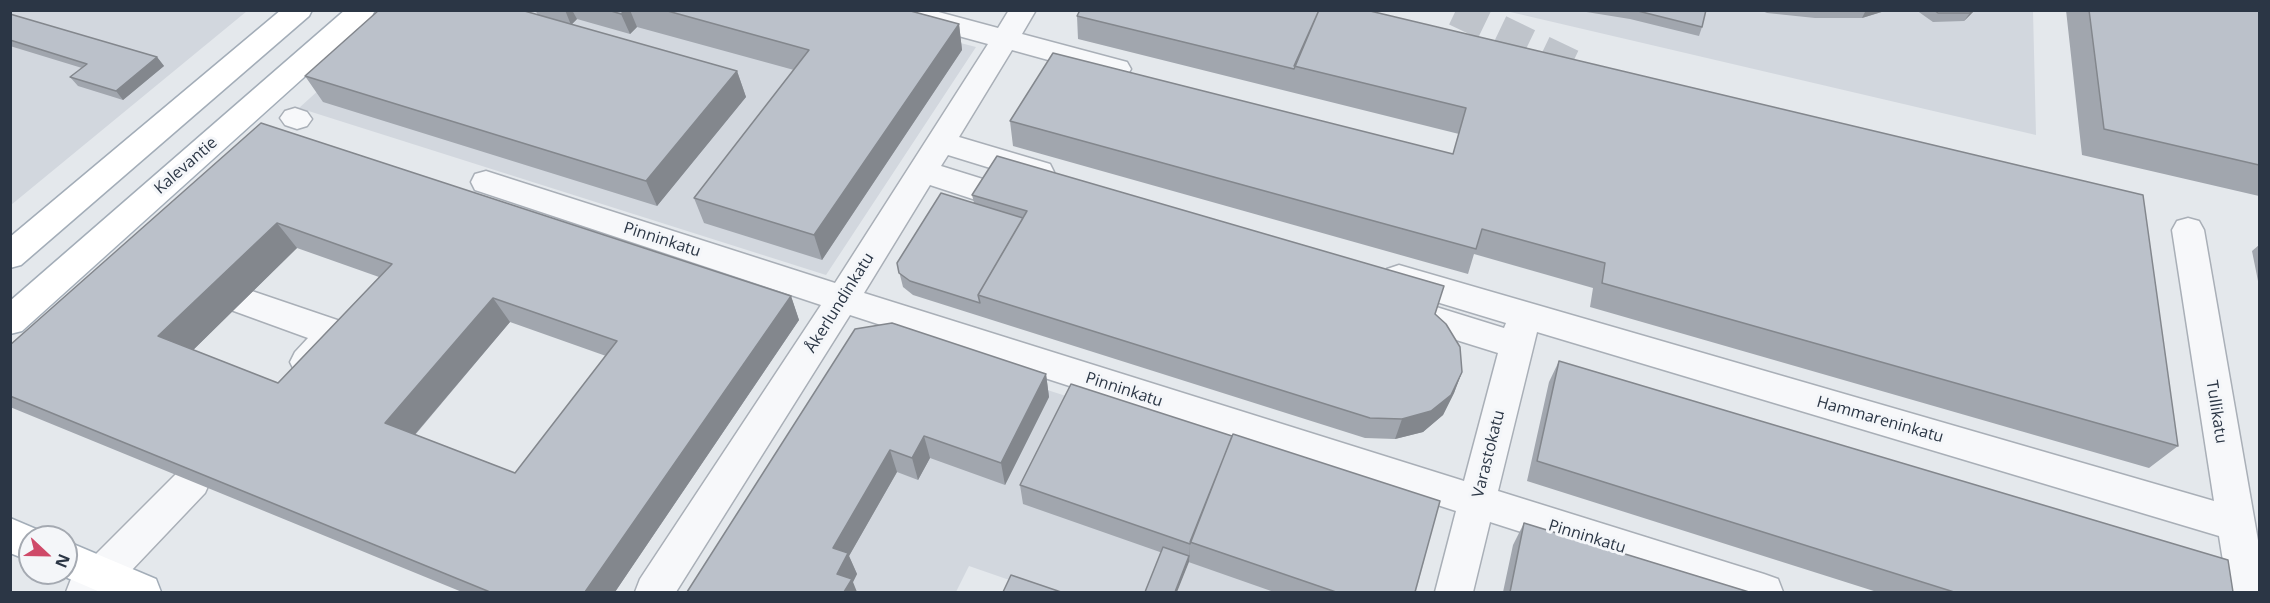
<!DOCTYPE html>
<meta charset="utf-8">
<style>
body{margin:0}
#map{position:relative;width:2270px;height:603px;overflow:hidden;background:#e4e8ec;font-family:"Open Sans",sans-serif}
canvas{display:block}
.frame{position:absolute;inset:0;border:12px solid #2b3645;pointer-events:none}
.north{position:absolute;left:18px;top:525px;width:60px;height:60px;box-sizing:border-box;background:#f4f6f9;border:2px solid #a4a9b1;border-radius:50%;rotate:112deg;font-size:16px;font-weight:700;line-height:24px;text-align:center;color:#2b3645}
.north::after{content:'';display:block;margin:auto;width:21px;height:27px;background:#cf4a69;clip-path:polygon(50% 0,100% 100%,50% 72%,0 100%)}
</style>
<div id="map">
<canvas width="2270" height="603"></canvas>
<div class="frame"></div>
<div class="north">N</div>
</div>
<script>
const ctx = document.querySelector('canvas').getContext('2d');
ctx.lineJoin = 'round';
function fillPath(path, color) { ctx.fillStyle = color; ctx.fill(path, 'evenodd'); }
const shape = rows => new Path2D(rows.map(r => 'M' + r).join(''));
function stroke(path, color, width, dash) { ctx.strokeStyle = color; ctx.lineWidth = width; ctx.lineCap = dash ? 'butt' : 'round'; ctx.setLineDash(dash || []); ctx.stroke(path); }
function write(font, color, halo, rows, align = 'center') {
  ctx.font = font + ' "Open Sans",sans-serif'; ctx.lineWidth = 6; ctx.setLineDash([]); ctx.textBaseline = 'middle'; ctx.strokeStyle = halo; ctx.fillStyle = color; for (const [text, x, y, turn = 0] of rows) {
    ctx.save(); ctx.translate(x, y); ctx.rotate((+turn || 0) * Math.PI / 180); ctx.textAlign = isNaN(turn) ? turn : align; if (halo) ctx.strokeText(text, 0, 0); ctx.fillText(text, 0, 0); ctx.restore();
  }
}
fillPath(shape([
 [11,11,247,11,11,205],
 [406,11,836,11,976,47,826,275,299,108],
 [1506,11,2033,11,2036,135],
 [867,332,1436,515,1416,592,1044,592,969,566,956,592,704,592]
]), '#d2d7de');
stroke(shape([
 [1456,10,1575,67]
]), '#bfc4cb', 32, [32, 16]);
const minor = shape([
 [882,10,931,10,998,28,1009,10,1036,10,1022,34,1127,62,1131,69,1127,76,1117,79,1012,50,959,137,1050,164,1054,172,1050,180,1039,183,948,155,941,166,1002,185,1006,193,1002,201,991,205,930,185,864,293,1464,481,1498,353,1421,329,1416,319,1421,309,1433,306,1504,328,1506,323,1387,287,1383,278,1387,269,1399,265,2214,501,2172,230,2177,221,2188,218,2199,221,2204,230,2260,552,2260,592,2228,592,2219,536,1537,332,1498,491,1764,574,1778,579,1783,592,1709,592,1490,522,1473,592,1435,592,1456,511,850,315,676,592,635,592,640,579,821,305,475,190,471,182,475,174,486,171,835,283,988,44,885,16,882,10],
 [295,108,307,112,312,119,307,126,297,129,285,125,280,118,285,111,295,108],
 [243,288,346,323,351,333,346,343,319,372,307,376,295,372,290,362,295,352,308,338,231,310,227,301,231,292,243,288],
 [192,466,205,471,210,482,205,493,111,592,66,592,71,579,179,471,192,466]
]);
const major = shape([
 [281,10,312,10,309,16,21,265,10,268,10,237,281,10],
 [345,10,375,10,372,16,22,331,10,334,10,301,345,10],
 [10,518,43,532,46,537,30,537,30,561,10,553,10,518],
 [66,541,156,579,161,592,100,592,56,573,66,573,66,541]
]);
stroke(minor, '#a9afb7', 3);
stroke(major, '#a3adb8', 3);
fillPath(minor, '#f7f8fa');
fillPath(major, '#fff');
fillPath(shape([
 [535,10,907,10,959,24,962,50,822,260,704,223,694,198,794,70,637,27,630,34,577,19,571,25,737,71,746,97,657,206,323,102,305,76,538,15],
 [1366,10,2178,446,2149,468,1590,307,1593,288,1474,254,1468,274,1013,146,1010,121,1453,154,1459,134,1078,39,1077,16],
 [1574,10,1706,10,1702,27,1699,36,1630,19],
 [1760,10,1888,10,1862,18,1815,18,1767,13],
 [1916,10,1975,10,1964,21,1933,22],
 [2066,10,2259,10,2259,196,2082,155],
 [10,14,157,57,164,66,123,100,78,86,70,77,82,68,10,46],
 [261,123,791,296,799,320,615,592,462,592,10,407,10,345],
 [297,248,379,277,278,383,193,350],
 [510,322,606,356,515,473,415,435],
 [972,195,1435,314,1462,372,1454,393,1443,415,1423,432,1395,439,1365,438,913,295,903,287,897,263,974,203],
 [2259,245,2259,286,2252,251],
 [855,329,1046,374,1049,397,1005,485,930,458,918,480,897,472,849,556,857,574,853,582,687,592],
 [1559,361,2233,592,1877,592,1527,481,1549,382],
 [1020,485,1415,592,1274,592,1023,504],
 [1524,523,1749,592,1503,592,1513,545]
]), '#a1a6ae');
fillPath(shape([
 [565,10,572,10,577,19,571,25],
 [625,10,630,10,637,27,630,34,621,14],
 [1866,10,1888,10,1862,18],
 [1972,10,1975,10,1964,21,1970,13],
 [959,24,962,50,822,260,814,235],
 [157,57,164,66,123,100,116,91],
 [737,71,746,97,657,206,646,181],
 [277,223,297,248,183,360,158,336],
 [791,296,799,320,615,592,585,592],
 [493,298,510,322,405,446,385,423],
 [1462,372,1454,393,1443,415,1423,432,1395,439,1402,419],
 [1046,374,1049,397,1005,485,1001,463],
 [924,436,930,458,918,480,912,458],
 [890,450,897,472,849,556,857,574,853,582,857,592,844,592,837,574,833,548],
 [1190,544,1189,562,1177,592,1175,592,1189,556]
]), '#83878d');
const building = shape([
 [379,10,521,10,737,71,646,181,305,76,379,10],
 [608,10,625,10,621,14,608,10],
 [664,10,907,10,959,24,814,235,694,198,809,50,664,10],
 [1080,10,1319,10,1294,69,1077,16,1080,10],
 [1319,10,1366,10,2143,195,2178,446,1602,283,1605,263,1482,229,1476,249,1010,121,1053,53,1453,154,1466,108,1294,66,1319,10],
 [1634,10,1706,10,1702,27,1634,10],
 [1934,10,1972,10,1970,13,1938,13,1934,10],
 [2089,10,2259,10,2259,165,2104,129,2089,10],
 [10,14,157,57,116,91,70,77,87,64,10,40,10,14],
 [261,123,791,296,585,592,490,592,10,396,10,345,261,123],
 [277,223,392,264,278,383,158,336,277,223],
 [493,298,617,341,515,473,385,423,493,298],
 [997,156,1444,286,1435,314,1446,324,1460,347,1462,372,1451,395,1431,411,1402,419,1370,418,978,295,1027,211,972,195,997,156],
 [941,193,1023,218,978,295,980,303,910,281,899,273,897,263,941,193],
 [892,323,1046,374,1001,463,924,436,912,458,890,450,833,548,848,553,837,574,852,579,844,592,687,592,855,329,892,323],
 [1559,361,2228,560,2233,592,1954,592,1537,461,1559,361],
 [1071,384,1232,436,1190,544,1020,485,1071,384],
 [1233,434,1440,501,1415,592,1336,592,1190,542,1233,434],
 [1524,523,1749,592,1510,592,1524,523],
 [1163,547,1189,556,1175,592,1145,592,1163,547],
 [1011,575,1061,592,1003,592,1011,575]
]);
fillPath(building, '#bbc1ca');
stroke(building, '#83878d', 1.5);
write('16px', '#2b3645', '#f4f6f9', [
 ["Kalevantie",186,166,-41],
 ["Pinninkatu",662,240,18],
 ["Åkerlundinkatu",840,303,-58],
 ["Pinninkatu",1124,390,18],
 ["Tullikatu",2216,412,81],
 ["Hammareninkatu",1880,420,16],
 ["Varastokatu",1489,454,-76],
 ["Pinninkatu",1587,537,17]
]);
</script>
